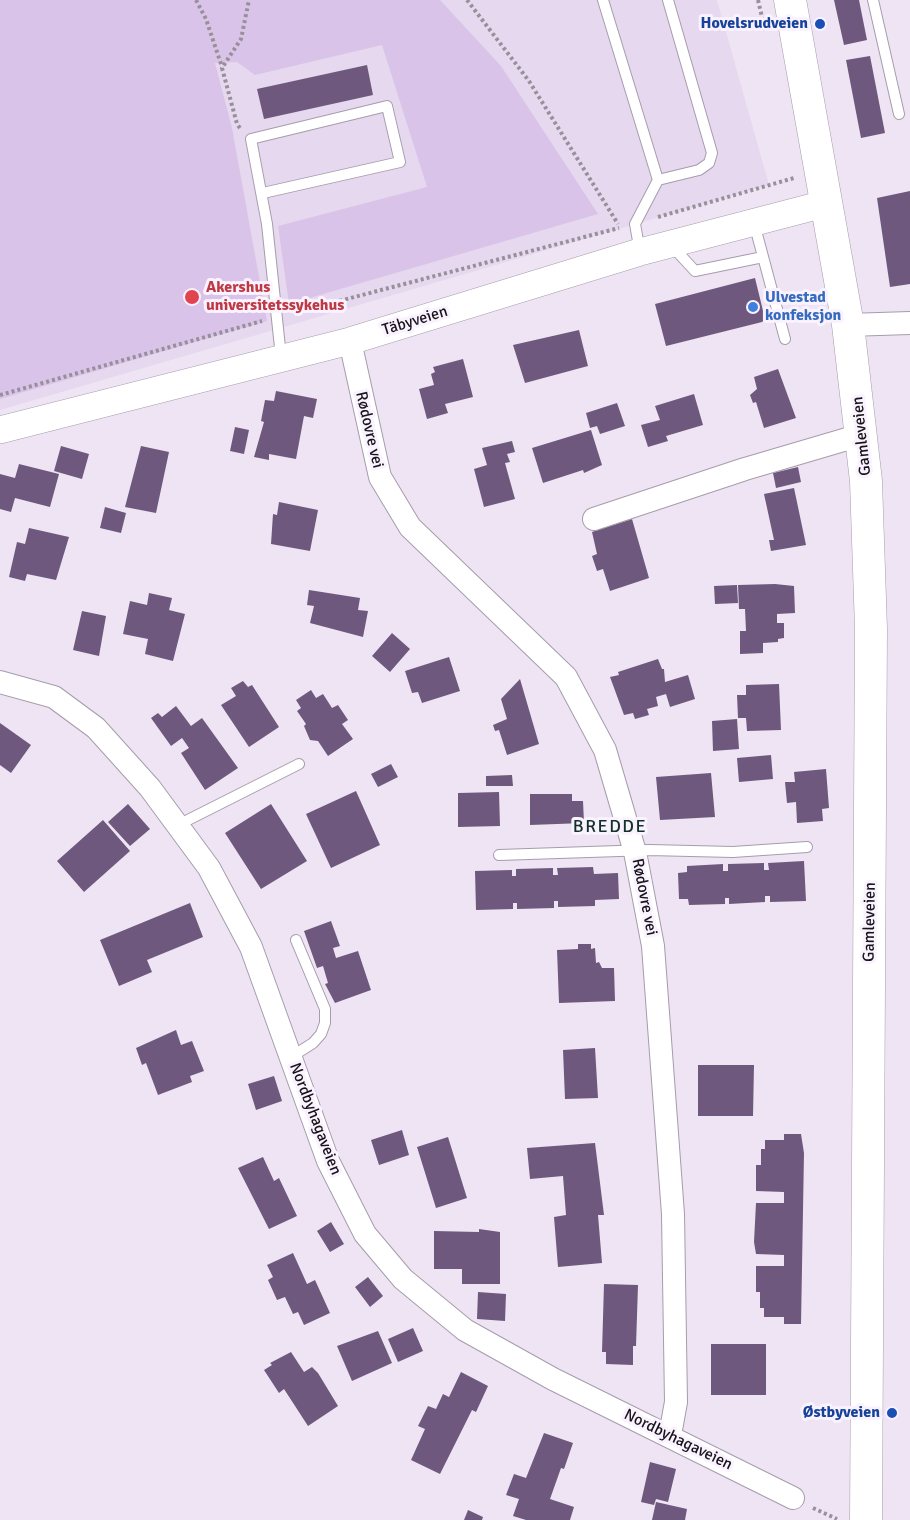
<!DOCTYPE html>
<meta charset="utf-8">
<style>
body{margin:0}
canvas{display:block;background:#eee4f4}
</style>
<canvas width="910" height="1520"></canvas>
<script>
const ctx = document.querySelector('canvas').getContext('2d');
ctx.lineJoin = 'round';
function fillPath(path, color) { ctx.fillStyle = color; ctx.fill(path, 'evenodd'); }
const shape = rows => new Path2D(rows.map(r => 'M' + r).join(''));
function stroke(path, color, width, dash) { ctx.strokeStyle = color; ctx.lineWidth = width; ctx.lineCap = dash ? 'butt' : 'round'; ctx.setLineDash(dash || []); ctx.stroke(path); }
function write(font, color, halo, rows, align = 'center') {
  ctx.font = font + ' Signika,sans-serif'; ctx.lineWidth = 6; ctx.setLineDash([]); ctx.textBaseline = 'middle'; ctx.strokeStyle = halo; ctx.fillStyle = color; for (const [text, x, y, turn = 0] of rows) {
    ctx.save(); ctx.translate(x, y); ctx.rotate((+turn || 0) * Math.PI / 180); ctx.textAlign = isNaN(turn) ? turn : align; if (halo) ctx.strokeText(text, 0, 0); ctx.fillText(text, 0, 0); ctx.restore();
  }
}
fillPath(shape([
 [0,0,717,0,769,185,0,410]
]), '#e6d8ef');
fillPath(shape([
 [0,0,440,0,501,66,598,214,289,304,278,226,427,187,382,45,255,75,237,62,215,63,232,128,267,321,0,399]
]), '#dac3e8');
fillPath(shape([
 [834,0,859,0,867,40,844,45],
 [870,56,885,133,861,138,846,60],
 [367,65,373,95,264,119,257,89],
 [910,191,910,284,890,287,877,198],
 [755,278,765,319,762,322,666,346,655,304],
 [579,330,588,366,525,383,513,345],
 [463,359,473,397,445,404,448,413,427,419,419,389,434,385,431,374,435,372,433,367],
 [778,369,796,418,764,428,756,402,753,403,750,395,757,389,754,377],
 [276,391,317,399,313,418,304,416,296,459,269,454,269,460,254,457,264,422,261,421,265,400,274,401],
 [694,394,703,425,666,436,668,441,648,447,641,425,660,420,655,406],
 [617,403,625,426,600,434,597,426,590,428,586,413],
 [235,427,249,430,244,454,230,451],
 [591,430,602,465,584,473,583,470,543,483,532,448],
 [512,441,515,452,507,454,510,462,505,463,515,499,484,507,474,469,487,465,482,448],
 [61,446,89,454,82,479,54,471],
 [141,446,169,452,156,513,125,507],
 [19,464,59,474,50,507,15,498,11,512,0,509,0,474,15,478],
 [798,467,801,482,776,488,773,473],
 [794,488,806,545,771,551,769,540,774,540,764,494],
 [279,502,318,510,310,551,271,544,273,514,277,515],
 [105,507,126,513,121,533,100,528],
 [632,519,649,578,610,591,603,569,597,571,592,556,597,554,592,532],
 [29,528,69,537,56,580,27,574,25,581,9,577,17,542,25,544],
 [775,584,794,586,795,613,777,614,777,623,784,623,784,638,778,639,778,642,763,643,763,653,740,654,740,631,746,631,745,609,739,609,738,585],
 [737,585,738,603,715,604,714,586],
 [309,590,360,598,358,610,368,611,363,637,310,623,314,606,307,605],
 [149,593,172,598,169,610,185,614,173,661,145,654,148,639,123,634,130,601,147,605],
 [82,611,106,616,99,656,73,650],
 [392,633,410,649,390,672,372,656],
 [449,657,460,691,422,703,418,692,412,693,405,671],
 [658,659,662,669,664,669,665,682,688,675,695,699,670,707,666,694,656,697,658,706,647,709,649,715,635,719,633,713,624,715,610,677,619,675,618,672],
 [520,679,539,744,507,755,499,730,495,731,493,725,507,719,501,699],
 [243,681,248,687,252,685,279,727,249,747,221,705,236,696,231,688],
 [779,684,781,730,747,731,746,718,738,718,737,695,746,695,746,685],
 [311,690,316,698,323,694,332,708,338,705,348,720,342,724,353,739,328,756,318,741,310,740,304,726,306,724,297,711,301,708,296,700],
 [176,706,191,726,202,718,238,768,205,790,181,753,189,748,182,738,171,746,151,718,158,713,162,717],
 [737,719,739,749,713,751,712,721],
 [0,723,31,745,11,773,0,765],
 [771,755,773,779,739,782,737,758],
 [391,764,398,777,378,787,371,774],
 [826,769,829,808,822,809,823,821,797,823,796,802,787,803,785,782,795,782,794,772],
 [711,773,715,817,660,820,656,777],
 [512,775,513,786,486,786,486,776],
 [356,791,380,845,331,868,306,814],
 [499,792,500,826,458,827,458,793],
 [530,794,572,794,572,801,583,801,584,823,530,825],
 [128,804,150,829,130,846,108,822],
 [271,804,307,861,261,889,225,833],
 [103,820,130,851,84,892,57,861],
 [804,861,806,901,770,902,770,896,765,896,765,902,729,904,729,898,725,898,725,904,689,905,688,899,679,899,678,873,687,872,687,866,723,864,723,871,728,871,728,864,764,863,764,870,769,870,768,863],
 [593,867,594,874,618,873,619,899,595,900,595,906,558,907,558,901,554,901,554,908,517,909,517,903,513,903,513,909,476,910,475,871,512,870,512,876,516,876,516,869,553,868,553,875,558,875,557,868],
 [190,903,203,937,147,960,152,972,119,986,100,940],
 [331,921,340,946,333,948,336,958,358,951,371,990,335,1003,325,984,328,983,323,966,317,968,304,931],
 [578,944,591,944,591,949,595,948,596,963,599,962,602,968,614,968,615,1001,559,1003,557,950,578,949],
 [176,1030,181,1045,192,1041,204,1071,190,1076,192,1082,158,1095,146,1063,142,1065,136,1048],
 [595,1048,598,1098,565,1099,563,1050],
 [698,1065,754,1065,753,1116,698,1116],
 [274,1076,282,1101,256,1110,248,1084],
 [402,1130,409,1155,379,1165,371,1140],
 [784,1134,801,1134,804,1153,801,1324,784,1324,784,1317,764,1317,764,1308,760,1308,760,1292,756,1292,756,1266,784,1266,784,1255,756,1254,754,1242,756,1203,784,1203,784,1192,756,1191,756,1165,761,1165,761,1149,765,1149,765,1140,784,1140],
 [448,1137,467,1198,436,1208,417,1147],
 [595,1143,604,1215,598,1215,602,1263,558,1267,554,1217,566,1215,563,1176,530,1179,527,1148],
 [263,1157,274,1181,279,1178,297,1216,269,1229,238,1168],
 [331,1222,344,1244,330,1252,317,1231],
 [479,1229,500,1232,500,1284,462,1284,462,1269,434,1269,434,1231,479,1232],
 [293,1253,307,1284,315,1280,330,1313,304,1325,298,1312,293,1314,285,1297,277,1300,268,1280,273,1277,267,1265],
 [368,1277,383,1296,370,1307,355,1287],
 [604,1284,638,1285,636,1346,633,1346,633,1365,606,1364,606,1352,602,1352],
 [478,1292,506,1294,505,1321,477,1319],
 [413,1328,423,1351,398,1362,388,1339],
 [378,1331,392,1363,352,1381,337,1346],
 [711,1344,766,1344,766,1395,711,1395],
 [291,1352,304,1372,312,1367,318,1373,338,1406,308,1426,284,1389,279,1393,264,1370,272,1365,270,1363],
 [461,1372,488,1386,476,1412,472,1410,440,1474,411,1460,425,1429,418,1426,428,1406,436,1409,443,1394,449,1397],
 [544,1433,573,1443,564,1469,561,1468,550,1499,574,1507,570,1520,526,1520,513,1516,519,1499,506,1495,514,1474,526,1478],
 [650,1462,676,1469,668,1502,656,1499,654,1505,641,1502],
 [656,1502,687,1509,685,1520,652,1520],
 [468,1510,483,1517,482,1520,464,1520]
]), '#6f587d');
const service = shape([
 [603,0,658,180,635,224,640,252],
 [873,0,899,114],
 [658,180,699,170,709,163,712,153,668,0],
 [263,193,400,162,387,106,251,139,267,224,281,357],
 [754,223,785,339],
 [671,245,695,271,763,257],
 [178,825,299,764],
 [499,855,649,850,733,852,807,847],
 [291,1057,313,1043,321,1034,325,1023,325,1009,296,940]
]);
const minor = shape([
 [848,325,910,323],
 [350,341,380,477,410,527,566,677,605,750,635,852,653,946,673,1214,676,1402,670,1435],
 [594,519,745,469,847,439,863,438],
 [0,682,54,697,96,728,150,788,209,868,251,947,328,1161,365,1234,403,1279,465,1330,553,1379,793,1498]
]);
const tertiary = shape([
 [0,430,350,341,640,252,828,203]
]);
const secondary = shape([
 [790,0,848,325,866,481,871,629,866,1520]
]);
stroke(service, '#a69dac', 12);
stroke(minor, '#a69dac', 24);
stroke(tertiary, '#a69dac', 28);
stroke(secondary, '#a69dac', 33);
stroke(shape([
 [196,0,206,19,222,67],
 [467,0,529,81,618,224],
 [758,0,765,30],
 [240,128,237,124,222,68,241,39,249,0],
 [658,217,794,178],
 [293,313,619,228],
 [0,395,262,321],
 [813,1508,837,1519]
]), '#97909b', 4, [3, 3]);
stroke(service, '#fff', 10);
stroke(minor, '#fff', 22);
stroke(tertiary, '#fff', 27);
stroke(secondary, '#fff', 32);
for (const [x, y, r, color] of [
 [820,24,6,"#1a4fb4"],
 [192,297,8,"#e0444e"],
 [753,307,6,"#3f7fe0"],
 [892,1413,6,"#1a4fb4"]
]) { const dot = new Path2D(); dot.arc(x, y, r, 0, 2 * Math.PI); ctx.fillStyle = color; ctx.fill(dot); stroke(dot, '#faf2ff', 2); }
write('bold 16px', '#164399', '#faf2ff', [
 ["Hovelsrudveien",808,24],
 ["Østbyveien",880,1413]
], 'right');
write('bold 16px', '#be3a42', '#faf2ff', [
 ["Akershus",206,288],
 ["universitetssykehus",206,306]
], 'left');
write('bold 16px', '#366cbe', '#faf2ff', [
 ["Ulvestad",765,298],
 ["konfeksjon",765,316]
], 'left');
write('16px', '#171419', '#faf2ff', [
 ["Täbyveien",415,321,-17],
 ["Rødovre vei",369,430,77],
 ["Gamleveien",862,436,-96],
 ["Rødovre vei",644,897,79],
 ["Gamleveien",870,922,-89],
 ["Nordbyhagaveien",315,1119,69],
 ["Nordbyhagaveien",678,1440,26]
]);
ctx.letterSpacing = '1.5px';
write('18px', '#123129', '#faf2ff', [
 ["BREDDE",610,827]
]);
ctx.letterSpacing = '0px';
</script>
